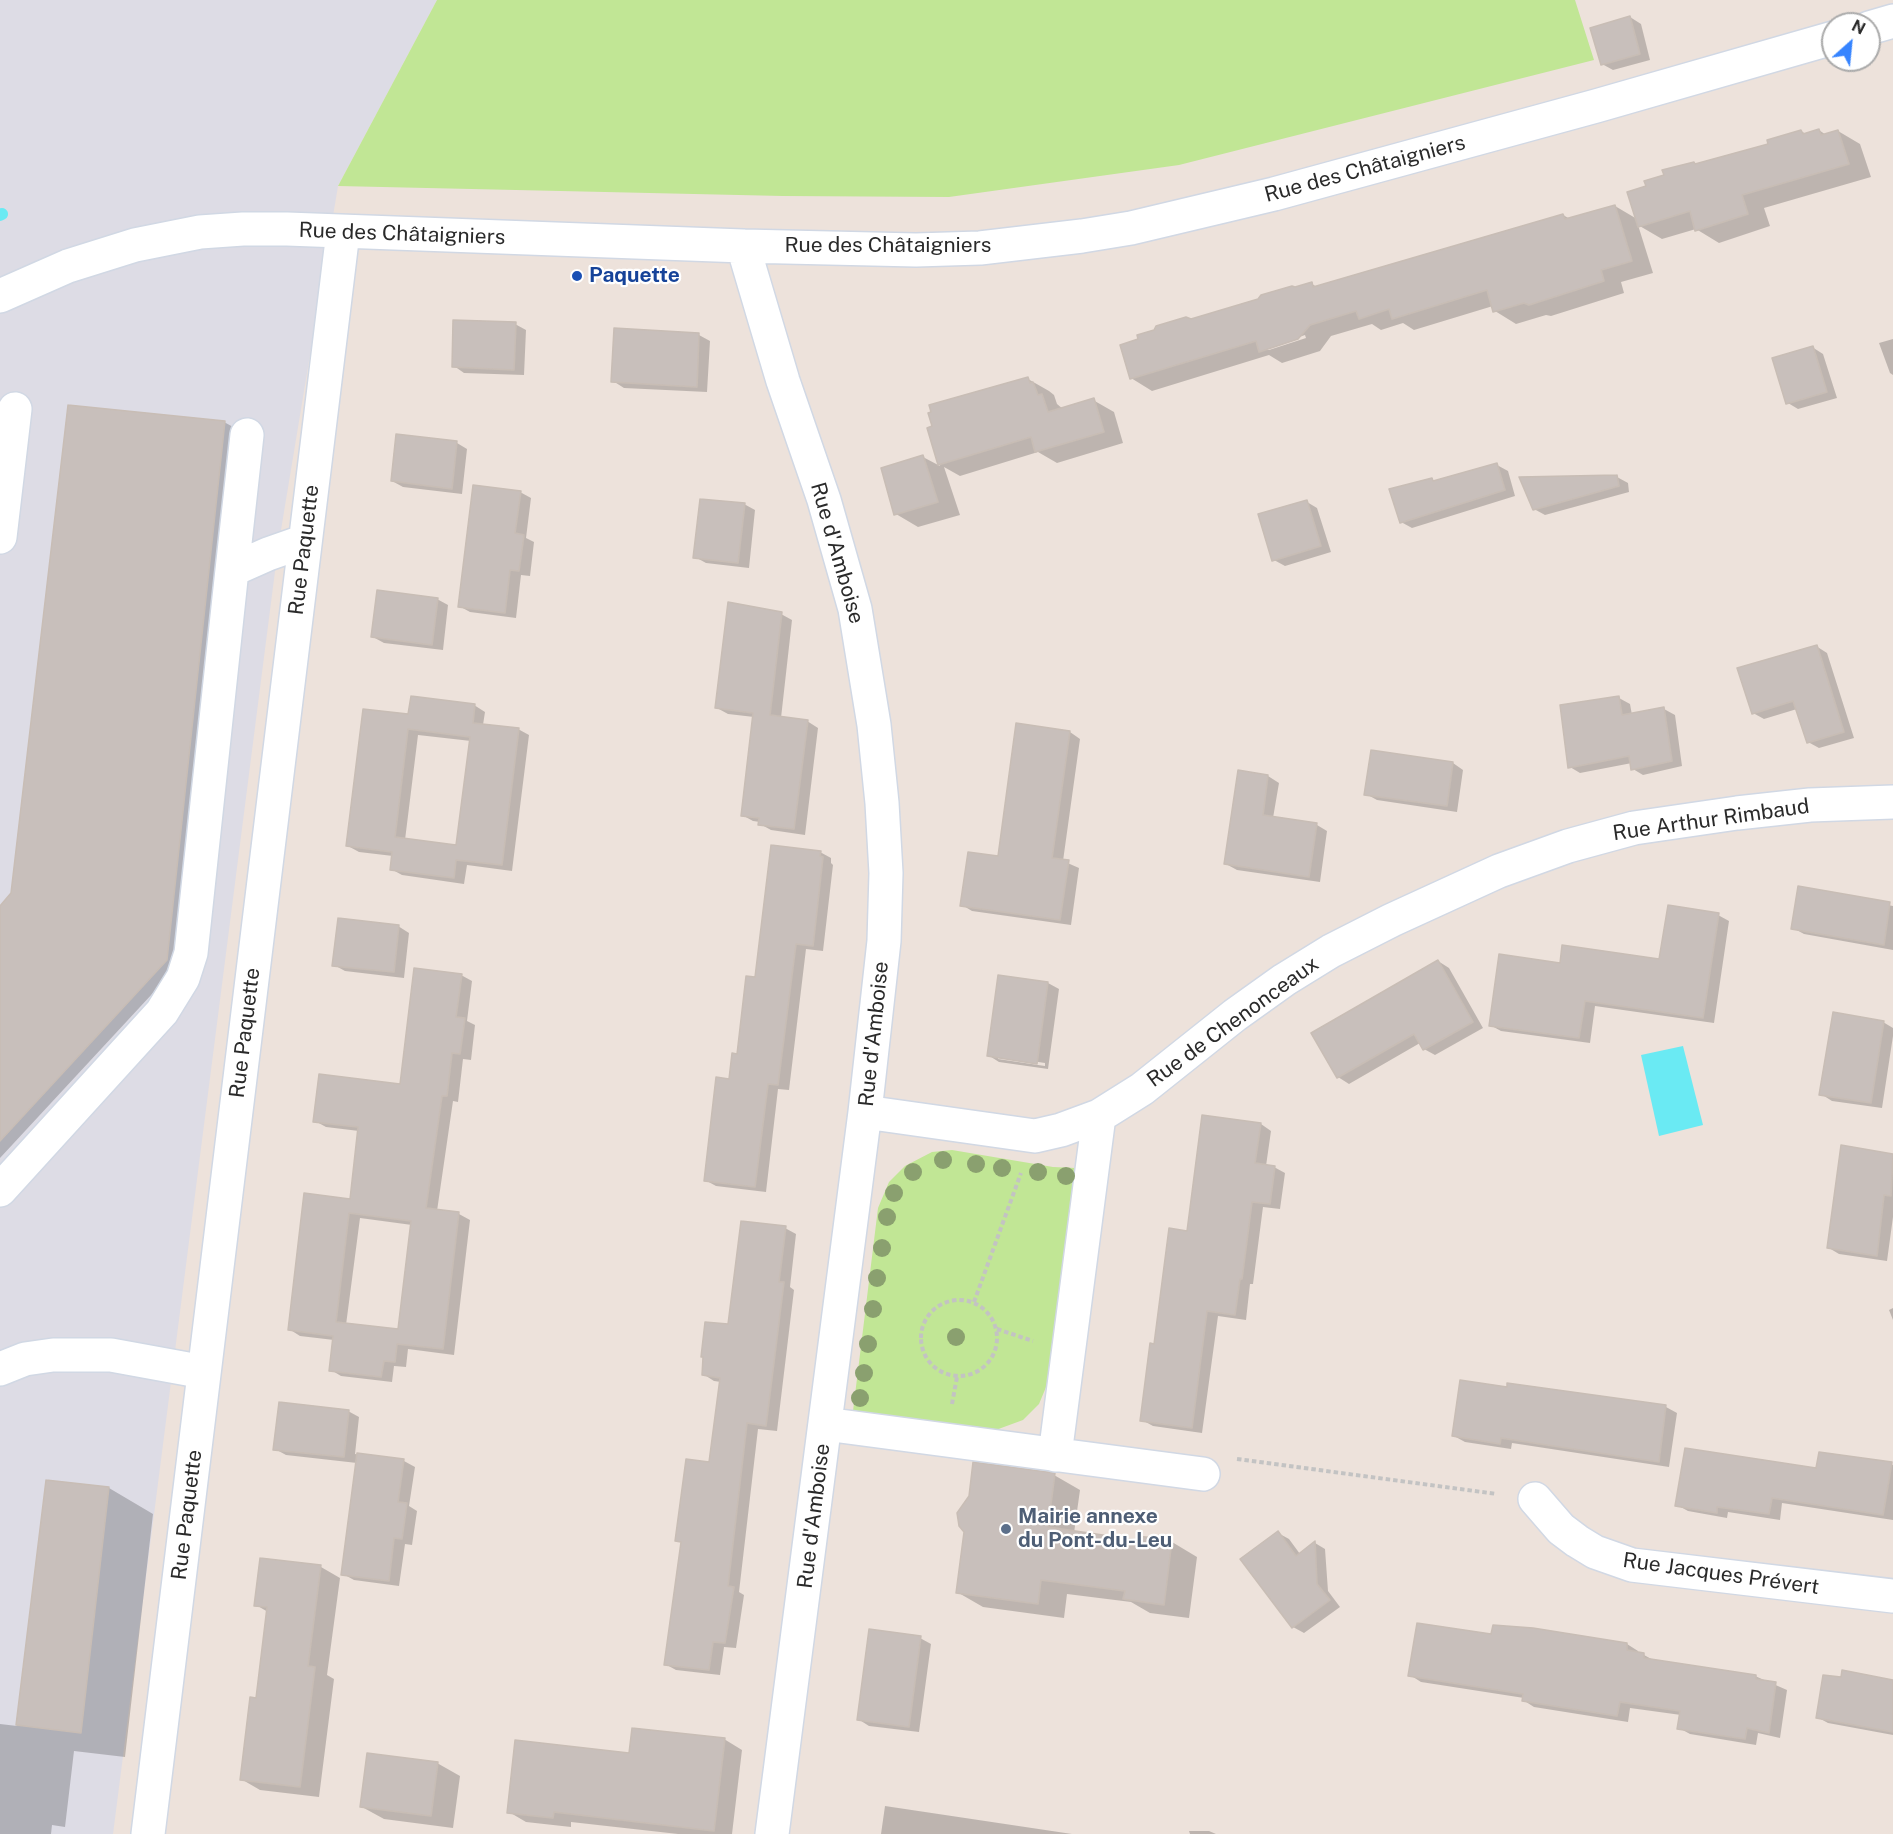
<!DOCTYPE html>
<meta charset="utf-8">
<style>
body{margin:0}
#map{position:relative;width:1893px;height:1834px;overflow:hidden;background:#ede2db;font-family:"Public Sans",sans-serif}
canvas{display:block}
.north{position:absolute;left:1821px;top:12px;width:60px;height:60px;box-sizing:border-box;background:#fff;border:2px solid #aaa;border-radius:50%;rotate:27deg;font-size:16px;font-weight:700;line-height:24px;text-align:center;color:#2a2a2a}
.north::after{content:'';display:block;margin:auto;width:21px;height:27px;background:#3684ff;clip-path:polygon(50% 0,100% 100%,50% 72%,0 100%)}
</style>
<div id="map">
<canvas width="1893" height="1834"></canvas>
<div class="north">N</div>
</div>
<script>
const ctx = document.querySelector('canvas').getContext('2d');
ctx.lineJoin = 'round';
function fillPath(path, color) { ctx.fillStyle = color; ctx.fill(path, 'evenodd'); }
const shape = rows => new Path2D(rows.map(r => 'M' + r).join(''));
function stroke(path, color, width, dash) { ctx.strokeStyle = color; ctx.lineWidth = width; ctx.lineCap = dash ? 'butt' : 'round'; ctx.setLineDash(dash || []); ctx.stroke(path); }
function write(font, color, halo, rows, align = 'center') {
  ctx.font = font + ' "Public Sans",sans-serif'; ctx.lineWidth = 4.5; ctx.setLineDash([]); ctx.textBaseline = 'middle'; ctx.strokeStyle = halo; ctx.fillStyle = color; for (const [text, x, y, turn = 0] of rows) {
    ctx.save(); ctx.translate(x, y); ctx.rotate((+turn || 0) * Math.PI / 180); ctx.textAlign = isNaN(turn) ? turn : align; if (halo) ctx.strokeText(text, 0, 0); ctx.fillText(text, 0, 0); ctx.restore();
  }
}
fillPath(shape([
 [0,0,437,0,338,186,278,548,113,1834,0,1834]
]), '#dddce5');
fillPath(shape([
 [437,0,1575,0,1594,60,1179,165,949,197,783,196,338,186],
 [952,1150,1053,1167,1076,1168,1049,1380,1039,1404,1023,1420,993,1431,853,1411,878,1208,889,1182,905,1166,932,1152]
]), '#c1e695');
fillPath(shape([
 [1683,1046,1703,1125,1659,1136,1641,1055]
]), '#6aeaf3');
fillPath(shape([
 [1630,17,1641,24,1650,60,1613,70,1602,64],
 [1819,130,1826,135,1838,131,1860,144,1871,177,1764,208,1770,226,1719,243,1696,229,1662,239,1638,225,1653,273,1621,282,1624,293,1551,316,1546,315,1516,324,1495,311,1493,306,1414,330,1403,323,1381,330,1372,324,1331,336,1320,351,1282,363,1269,355,1152,391,1131,378,1191,320,1312,284,1317,287,1563,215,1570,219,1615,206,1637,219,1648,187,1696,165,1770,145,1801,131,1806,134],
 [1305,335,1306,338,1269,350,1262,350],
 [515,324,526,330,524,375,464,373,454,366],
 [699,335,710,341,707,392,624,388,613,381],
 [1893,339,1893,375,1890,373,1879,343],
 [1812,347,1823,354,1837,398,1798,409,1788,403],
 [1028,379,1049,391,1054,395,1057,404,1063,409,1093,400,1114,412,1123,443,1057,463,1038,452,960,476,944,467,960,515,918,527,896,514,923,457,940,466,929,429],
 [224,422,235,428,178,966,0,1158,0,908,13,894],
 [457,443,467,449,462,494,403,487,392,481],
 [1497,465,1508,471,1515,496,1412,528,1401,522,1432,480,1435,482],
 [1617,477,1628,483,1629,492,1545,515,1534,509],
 [520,492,531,498,526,538,534,542,530,576,521,575,516,618,470,612,459,606],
 [1307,502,1317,508,1331,552,1285,566,1274,560],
 [744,504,755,510,749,568,706,563,695,557],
 [437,599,448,605,443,650,384,643,373,637],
 [781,614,792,620,781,718,807,721,818,728,805,835,771,830,760,824,760,822,753,821,742,815,754,717,728,714,717,708],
 [1816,646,1827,653,1854,738,1819,748,1808,742,1797,709,1764,719,1753,713],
 [1619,698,1630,704,1632,715,1664,709,1675,715,1682,766,1643,775,1633,769,1632,763,1580,773,1570,767],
 [474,705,485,712,483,725,518,729,529,735,512,871,467,865,464,884,402,875,391,869,393,856,359,852,348,846,410,716],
 [418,735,471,741,458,847,405,840],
 [1070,732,1080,739,1063,861,1079,868,1071,925,972,911,962,905,999,858],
 [1453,763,1463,770,1457,812,1377,800,1366,794],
 [1239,772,1268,776,1279,783,1273,818,1317,825,1327,831,1320,882,1237,870,1226,864],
 [820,852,831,858,831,863,833,865,823,951,806,949,789,1090,778,1089,766,1192,716,1186,705,1180,756,979],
 [1799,888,1893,906,1893,950,1804,934,1793,928],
 [1718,915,1729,921,1714,1023,1595,1006,1590,1043,1501,1031,1490,1025,1561,965,1660,960],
 [398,926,409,933,404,978,345,971,334,965],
 [1438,961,1449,968,1483,1028,1435,1055,1424,1049,1420,1043,1349,1084,1338,1077],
 [461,975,472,981,467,1021,475,1025,471,1060,463,1059,458,1102,453,1101,437,1211,459,1214,470,1220,454,1355,408,1349,406,1367,394,1366,392,1382,341,1376,331,1370,334,1340,300,1336,289,1329,351,1201,359,1131,326,1127,315,1121,402,1086],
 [360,1218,412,1225,399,1331,346,1325],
 [1048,983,1059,989,1048,1069,999,1062,988,1055],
 [998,1056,1045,1063,1045,1066,998,1059],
 [1883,1022,1893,1028,1893,1036,1882,1108,1832,1101,1821,1094],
 [1261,1124,1271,1131,1266,1166,1274,1167,1285,1173,1280,1209,1263,1207,1253,1284,1250,1284,1246,1320,1218,1316,1202,1433,1153,1426,1142,1420,1156,1345,1188,1232],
 [1842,1147,1893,1156,1893,1217,1887,1261,1839,1254,1829,1248],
 [785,1228,796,1234,790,1287,794,1290,777,1431,758,1429,739,1592,744,1595,736,1648,724,1647,720,1675,676,1670,665,1664,682,1543,677,1540,710,1464,721,1382,714,1381,703,1374],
 [1893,1308,1893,1320,1889,1310],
 [1509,1385,1666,1407,1677,1413,1669,1467,1512,1443,1511,1449,1465,1442,1454,1436,1508,1388],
 [348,1411,359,1417,355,1454,404,1461,415,1467,409,1506,417,1511,412,1545,405,1544,399,1586,354,1580,343,1574,357,1463,286,1455,275,1449],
 [1891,1464,1893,1465,1893,1520,1782,1503,1780,1520,1728,1512,1727,1518,1688,1511,1677,1505,1818,1470],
 [1054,1475,1080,1490,1074,1533,1138,1542,1172,1542,1197,1557,1189,1618,1150,1613,1131,1602,1067,1594,1064,1618,983,1607,957,1592],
 [47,1481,109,1488,153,1514,125,1757,74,1751,65,1827,52,1825,51,1834,0,1834,0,1724,17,1726],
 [1278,1533,1289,1539,1300,1554,1315,1543,1325,1549,1328,1591,1340,1607,1304,1633,1293,1627,1243,1560],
 [261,1560,321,1567,340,1578,327,1675,334,1679,319,1797,260,1790,241,1779,257,1700,268,1612,256,1605],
 [1492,1636,1627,1644,1638,1651,1638,1654,1644,1655,1655,1661,1755,1676,1787,1690,1780,1738,1758,1733,1756,1745,1690,1734,1679,1728,1681,1715,1630,1708,1628,1722,1534,1707,1523,1700,1524,1698,1421,1682,1410,1675],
 [920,1638,931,1644,919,1732,869,1726,858,1719],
 [1893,1682,1893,1735,1828,1723,1817,1717],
 [724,1739,742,1750,732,1834,678,1834,571,1822,571,1827,526,1822,509,1812,630,1755],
 [437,1763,460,1776,453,1828,384,1819,362,1807],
 [885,1806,1072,1834,881,1834],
 [1189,1831,1209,1831,1216,1834,1190,1834]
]), '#0003');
stroke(shape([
 [0,215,2,214]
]), '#6aeaf3', 12);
const building = shape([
 [1630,16,1640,54,1601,65,1590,28,1630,16],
 [1819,129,1821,135,1838,130,1849,164,1742,195,1748,214,1695,231,1690,211,1638,227,1627,192,1646,186,1644,181,1664,175,1662,170,1694,162,1695,164,1768,144,1767,140,1801,130,1803,134,1819,129],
 [1615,205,1632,261,1601,270,1604,281,1529,305,1524,303,1493,312,1487,290,1392,319,1389,309,1359,319,1356,311,1310,325,1298,339,1259,352,1256,341,1130,379,1120,345,1138,339,1137,335,1154,330,1156,326,1186,317,1191,319,1258,299,1261,295,1292,286,1295,287,1312,282,1313,287,1563,214,1565,219,1615,205],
 [453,320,516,322,514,370,452,367,453,320],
 [614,328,699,333,697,387,611,382,614,328],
 [1813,346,1827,392,1786,404,1772,358,1813,346],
 [1028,377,1030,383,1033,382,1038,395,1042,394,1048,412,1094,398,1104,432,1035,452,1031,437,938,465,927,428,932,426,928,413,931,412,929,405,1028,377],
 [68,405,225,421,167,960,0,1141,0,906,11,893,68,405],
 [396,434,457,441,452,489,391,481,396,434],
 [923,455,938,502,894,515,881,468,923,455],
 [1497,463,1505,490,1400,523,1389,489,1432,478,1433,481,1497,463],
 [1617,475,1619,486,1533,510,1519,477,1617,475],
 [473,485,521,491,515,533,524,535,519,571,510,570,505,613,458,607,473,485],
 [700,499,745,503,738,563,693,558,700,499],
 [1307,500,1321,546,1272,561,1258,514,1307,500],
 [377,590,438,598,432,645,371,637,377,590],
 [728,602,782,612,770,715,808,720,794,829,758,825,759,818,741,816,753,713,715,708,728,602],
 [1817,645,1844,732,1807,743,1793,701,1752,714,1737,668,1817,645],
 [411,696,475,704,473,723,519,728,502,865,456,860,454,878,390,870,392,852,346,846,363,709,408,714,411,696],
 [408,729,470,737,456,845,395,837,408,729],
 [1619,696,1622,715,1664,707,1672,761,1631,770,1629,756,1568,768,1560,705,1619,696],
 [1016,723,1070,731,1052,858,1069,860,1060,920,960,906,968,852,998,856,1016,723],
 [1371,750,1453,762,1447,806,1364,795,1371,750],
 [1238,770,1268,775,1263,815,1317,823,1309,877,1224,864,1238,770],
 [771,845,821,851,820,856,823,857,813,946,796,944,778,1085,768,1084,755,1187,704,1181,716,1077,729,1079,732,1053,737,1054,746,976,755,977,771,845],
 [1798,886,1890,902,1884,945,1791,929,1798,886],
 [1668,905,1719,913,1703,1018,1585,1001,1579,1038,1489,1026,1499,954,1560,963,1562,945,1659,959,1668,905],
 [338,918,399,925,394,972,332,966,338,918],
 [1438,960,1473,1022,1423,1050,1414,1034,1337,1078,1311,1033,1438,960],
 [414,968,462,974,456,1017,465,1018,460,1054,452,1053,447,1096,442,1096,426,1208,459,1212,443,1349,397,1344,395,1362,384,1361,381,1377,329,1371,333,1336,288,1330,304,1193,350,1199,358,1127,313,1122,319,1074,400,1084,414,968],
 [349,1213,411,1221,398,1329,336,1322,349,1213],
 [998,975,1048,982,1037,1064,987,1056,998,975],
 [1833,1012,1884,1021,1871,1103,1819,1095,1833,1012],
 [1202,1115,1261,1123,1255,1163,1275,1166,1270,1204,1252,1202,1242,1279,1240,1279,1235,1315,1207,1311,1192,1428,1140,1421,1150,1343,1154,1344,1169,1228,1187,1231,1202,1115],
 [1841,1145,1893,1154,1891,1196,1884,1195,1877,1256,1827,1248,1841,1145],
 [741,1221,786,1226,779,1282,784,1282,766,1426,747,1423,728,1586,734,1587,725,1643,713,1642,709,1670,664,1665,681,1542,675,1541,686,1459,709,1462,720,1378,702,1375,703,1357,701,1357,705,1322,728,1324,741,1221],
 [1460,1380,1507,1387,1507,1383,1666,1405,1659,1462,1501,1438,1500,1444,1452,1436,1460,1380],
 [279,1402,349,1410,344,1457,273,1450,279,1402],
 [1685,1448,1816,1468,1819,1452,1892,1462,1883,1515,1772,1498,1769,1514,1717,1507,1717,1513,1675,1506,1685,1448],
 [357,1453,404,1459,398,1502,407,1503,402,1539,394,1538,389,1581,341,1575,357,1453],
 [973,1462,1055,1473,1048,1527,1137,1540,1137,1536,1172,1540,1164,1605,1123,1599,1125,1591,1041,1580,1038,1604,956,1593,964,1532,959,1526,957,1513,969,1496,973,1462],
 [46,1480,109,1487,81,1733,16,1725,46,1480],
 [1278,1531,1296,1556,1315,1541,1317,1584,1330,1600,1292,1628,1240,1559,1278,1531],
 [260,1558,321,1565,308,1666,315,1667,300,1787,240,1780,250,1697,256,1698,267,1607,254,1606,260,1558],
 [1417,1623,1491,1634,1493,1625,1533,1628,1627,1643,1627,1650,1644,1653,1644,1658,1756,1675,1756,1679,1776,1682,1769,1733,1747,1728,1745,1739,1677,1729,1680,1711,1620,1702,1617,1716,1522,1701,1523,1694,1408,1676,1417,1623],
 [869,1629,921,1636,909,1727,857,1720,869,1629],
 [1842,1670,1893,1680,1893,1732,1816,1718,1823,1675,1841,1677,1842,1670],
 [632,1728,725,1738,714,1831,554,1812,553,1818,507,1813,515,1740,629,1753,632,1728],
 [367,1753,438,1762,431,1816,360,1807,367,1753]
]);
fillPath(building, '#c8bfbb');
stroke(building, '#c8bdb5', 1.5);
const minor = shape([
 [1869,28,1893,21],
 [743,246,783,381,824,500,855,609,874,725,882,803,886,873,884,941,865,1112,772,1834],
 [0,296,68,266,135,245,200,232,243,229,287,229,743,246,916,250,980,248,1082,236,1131,228,1274,194,1596,106,1833,38],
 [0,537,15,409],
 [232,570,247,435],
 [865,1112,1035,1136,1061,1130,1099,1116,1142,1089,1235,1015,1284,980,1331,951,1392,920,1499,871,1568,846,1634,828,1737,813,1810,805,1893,802],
 [0,1190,162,1012,183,978,191,953,232,570,268,554,305,541],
 [0,1369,25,1359,53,1355,111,1355,204,1372],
 [825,1424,1203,1474],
 [1055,1455,1099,1116],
 [1535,1499,1561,1529,1577,1541,1595,1552,1632,1565,1893,1596],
 [148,1834,343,232]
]);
stroke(minor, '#d1d8e4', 36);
stroke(shape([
 '921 1338a38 38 0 1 1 76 0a38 38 0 1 1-76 0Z',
 [974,1302,1021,1173],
 [997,1329,1033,1341],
 [952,1404,957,1377],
 [1237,1459,1497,1494]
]), '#c3c3c3', 4, [4.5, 3]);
stroke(minor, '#fff', 33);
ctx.fillStyle = '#8aa06f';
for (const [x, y] of [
 [943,1160],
 [976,1164],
 [1002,1168],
 [913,1172],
 [1038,1172],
 [1066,1176],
 [894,1193],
 [887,1217],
 [882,1248],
 [877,1278],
 [873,1309],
 [956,1337],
 [868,1344],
 [864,1373],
 [860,1398]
]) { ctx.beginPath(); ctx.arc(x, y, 9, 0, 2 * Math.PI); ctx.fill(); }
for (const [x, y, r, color] of [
 [577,276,6,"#1a4fb4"],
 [1006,1529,6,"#5c6f8a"]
]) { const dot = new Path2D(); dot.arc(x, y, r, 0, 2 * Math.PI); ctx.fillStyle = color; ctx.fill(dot); stroke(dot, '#fff', 2); }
write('21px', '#2a2a2a', '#fff', [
 ["Rue des Châtaigniers",1365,169,-15],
 ["Rue des Châtaigniers",402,234,2],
 ["Rue des Châtaigniers",888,246],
 ["Rue Paquette",304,550,-83],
 ["Rue d'Amboise",837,553,74],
 ["Rue Arthur Rimbaud",1711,820,-8],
 ["Rue de Chenonceaux",1233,1022,-36],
 ["Rue Paquette",245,1033,-83],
 ["Rue d'Amboise",874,1034,-84],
 ["Rue Paquette",187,1515,-83],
 ["Rue d'Amboise",814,1516,-83],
 ["Rue Jacques Prévert",1721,1574,8]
]);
write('bold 21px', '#164399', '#fff', [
 ["Paquette",589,276]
], 'left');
write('bold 21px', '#4e5e75', '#fff', [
 ["Mairie annexe",1018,1517],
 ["du Pont-du-Leu",1018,1541]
], 'left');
</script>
